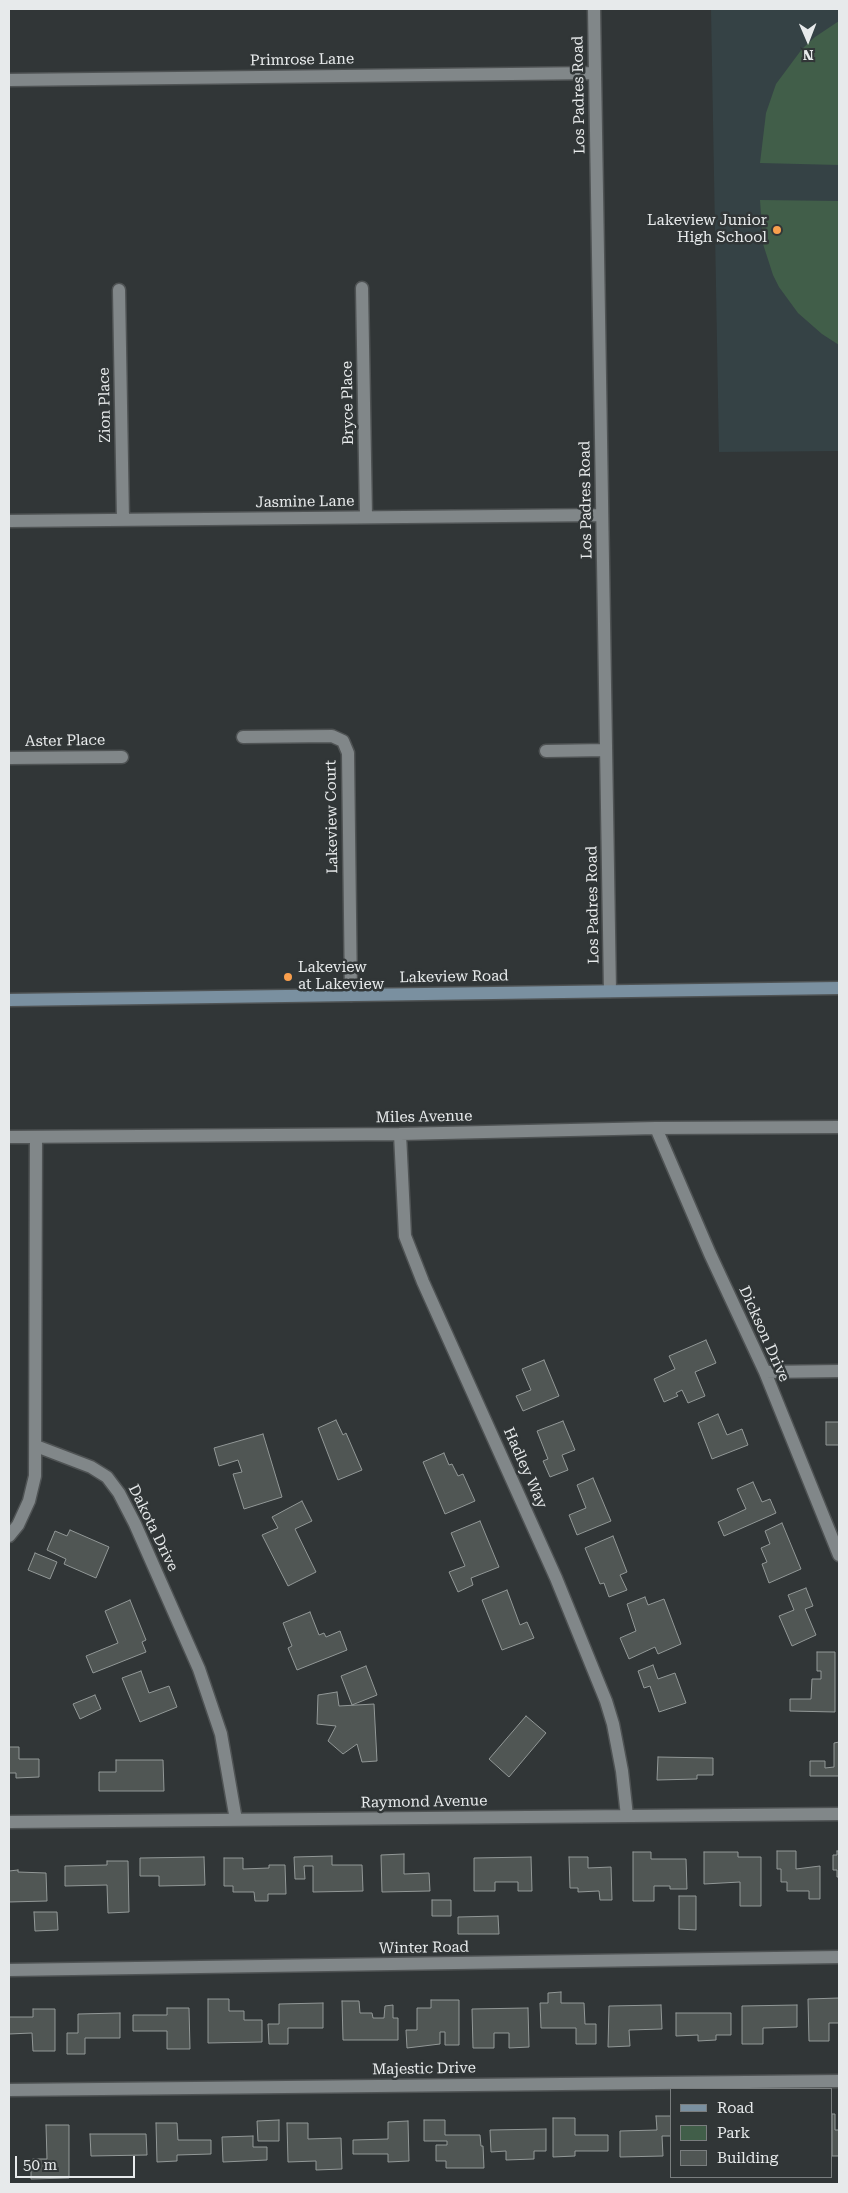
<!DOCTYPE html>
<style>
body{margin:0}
#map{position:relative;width:848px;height:2193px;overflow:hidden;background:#313637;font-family:"Roboto Serif",serif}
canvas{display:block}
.frame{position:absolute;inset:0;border:10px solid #e7eaeb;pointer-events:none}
.legend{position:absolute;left:670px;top:2088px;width:162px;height:90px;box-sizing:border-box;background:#313637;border:1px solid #7a7e7f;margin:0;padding:6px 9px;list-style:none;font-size:15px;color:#e7eaeb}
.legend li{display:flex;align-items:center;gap:10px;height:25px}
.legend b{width:25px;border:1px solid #7a7e7f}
.north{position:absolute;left:783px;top:15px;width:50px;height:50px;-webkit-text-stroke:4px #313637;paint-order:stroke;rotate:179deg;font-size:14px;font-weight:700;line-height:20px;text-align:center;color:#e7eaeb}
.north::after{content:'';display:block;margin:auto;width:18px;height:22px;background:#e7eaeb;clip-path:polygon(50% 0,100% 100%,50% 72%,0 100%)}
.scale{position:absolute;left:15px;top:2156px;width:120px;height:22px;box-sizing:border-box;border:2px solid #e7eaeb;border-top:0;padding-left:6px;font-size:15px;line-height:18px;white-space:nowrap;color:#e7eaeb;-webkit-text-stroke:4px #313637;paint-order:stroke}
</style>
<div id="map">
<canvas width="848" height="2193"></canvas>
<div class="frame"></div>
<ul class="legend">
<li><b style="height:6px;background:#7a90a0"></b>Road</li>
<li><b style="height:14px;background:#415e49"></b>Park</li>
<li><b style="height:14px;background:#505654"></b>Building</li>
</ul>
<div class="north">N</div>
<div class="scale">50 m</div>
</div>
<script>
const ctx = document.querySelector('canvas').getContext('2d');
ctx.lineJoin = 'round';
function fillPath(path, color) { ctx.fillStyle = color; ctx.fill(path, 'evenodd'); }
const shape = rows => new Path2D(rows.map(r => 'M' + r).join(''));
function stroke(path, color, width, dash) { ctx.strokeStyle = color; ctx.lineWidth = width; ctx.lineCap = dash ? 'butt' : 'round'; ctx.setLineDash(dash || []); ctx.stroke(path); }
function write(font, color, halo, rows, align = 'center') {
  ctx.font = font + ' "Roboto Serif",serif'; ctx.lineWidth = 5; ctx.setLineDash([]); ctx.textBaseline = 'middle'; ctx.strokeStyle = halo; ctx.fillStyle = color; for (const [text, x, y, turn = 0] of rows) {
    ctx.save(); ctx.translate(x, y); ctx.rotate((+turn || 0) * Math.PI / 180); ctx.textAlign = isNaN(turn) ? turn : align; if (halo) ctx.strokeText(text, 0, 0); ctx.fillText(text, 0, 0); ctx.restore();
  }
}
fillPath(shape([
 [711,9,839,9,839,451,719,452]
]), '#354245');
fillPath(shape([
 [839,21,839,165,760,163,766,113,776,84,802,49,815,37],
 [760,200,839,201,839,345,822,334,798,313,779,287,773,275,763,244]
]), '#415e49');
const building = shape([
 [706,1340,716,1363,695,1372,705,1396,688,1403,682,1390,676,1393,678,1396,664,1402,654,1379,675,1369,669,1356,706,1340],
 [544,1360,559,1396,523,1411,516,1396,531,1390,522,1369,544,1360],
 [718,1414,727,1435,742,1429,748,1445,712,1459,698,1423,718,1414],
 [336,1420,343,1435,346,1433,362,1470,338,1480,318,1428,336,1420],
 [563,1421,575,1450,562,1455,568,1470,550,1477,543,1461,548,1459,537,1431,563,1421],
 [826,1422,839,1422,839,1445,826,1445,826,1422],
 [263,1434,282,1497,244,1509,233,1474,242,1472,238,1460,219,1466,214,1448,263,1434],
 [444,1453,449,1465,452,1464,458,1476,463,1474,475,1501,445,1514,423,1462,444,1453],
 [593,1478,611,1521,577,1535,569,1515,586,1508,577,1485,593,1478],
 [753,1482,762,1502,770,1499,776,1513,724,1536,718,1522,746,1509,737,1489,753,1482],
 [302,1501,312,1521,295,1529,316,1572,288,1586,262,1535,278,1528,272,1517,302,1501],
 [480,1521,499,1567,471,1578,473,1585,458,1592,449,1572,465,1566,451,1533,480,1521],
 [782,1523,801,1569,769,1583,762,1564,767,1562,761,1548,770,1544,765,1531,782,1523],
 [70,1530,109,1547,96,1578,64,1564,66,1559,47,1550,55,1531,67,1536,70,1530],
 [613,1536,627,1572,620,1575,627,1590,609,1597,604,1583,600,1584,585,1548,613,1536],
 [35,1553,57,1562,50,1579,28,1570,35,1553],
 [806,1588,813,1606,805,1609,816,1635,792,1646,779,1616,794,1610,788,1595,806,1588],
 [507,1590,520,1625,527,1622,534,1638,502,1650,482,1600,507,1590],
 [645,1597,648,1605,664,1599,681,1644,658,1654,655,1647,629,1659,620,1638,636,1631,627,1604,645,1597],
 [130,1600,146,1640,142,1642,146,1652,93,1673,86,1656,118,1643,105,1611,130,1600],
 [310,1612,319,1635,324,1633,326,1637,340,1631,347,1650,297,1670,288,1648,292,1646,283,1623,310,1612],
 [817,1652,835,1652,835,1712,790,1711,790,1699,811,1699,812,1679,821,1679,821,1671,817,1671,817,1652],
 [653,1665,658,1679,675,1673,686,1703,659,1712,650,1686,644,1688,638,1671,653,1665],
 [366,1666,377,1695,352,1705,341,1676,366,1666],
 [141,1671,149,1693,169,1686,177,1707,140,1722,122,1678,141,1671],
 [337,1692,339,1706,374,1704,377,1761,362,1762,357,1744,343,1754,328,1741,336,1726,317,1724,318,1695,337,1692],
 [95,1695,101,1709,80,1719,73,1704,95,1695],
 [526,1716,546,1733,509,1777,489,1759,526,1716],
 [839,1742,839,1776,810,1776,810,1761,825,1761,825,1768,834,1767,834,1743,839,1742],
 [9,1747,19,1747,19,1759,39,1759,39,1777,16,1778,16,1773,9,1773,9,1747],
 [658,1757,713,1758,713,1775,697,1775,697,1779,657,1780,658,1757],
 [116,1760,163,1760,164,1791,99,1791,99,1772,116,1772,116,1760],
 [777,1851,796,1851,796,1869,820,1866,820,1899,809,1899,809,1891,787,1891,787,1882,781,1882,781,1869,777,1869,777,1851],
 [837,1851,839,1851,839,1877,837,1877,837,1870,833,1870,833,1855,837,1855,837,1851],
 [633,1852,651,1852,651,1859,686,1859,687,1889,670,1889,670,1886,654,1886,654,1901,633,1901,633,1852],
 [704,1852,738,1852,738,1857,761,1857,761,1906,740,1906,740,1882,704,1884,704,1852],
 [404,1854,404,1874,429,1873,430,1891,382,1892,381,1855,404,1854],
 [332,1856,332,1865,362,1865,363,1891,313,1892,313,1866,304,1866,305,1879,295,1879,294,1857,332,1856],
 [204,1857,205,1885,159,1886,159,1876,140,1876,140,1858,204,1857],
 [531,1857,532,1891,518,1891,518,1882,495,1882,495,1891,474,1891,474,1858,531,1857],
 [569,1857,588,1857,588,1868,611,1867,612,1900,600,1900,599,1891,578,1892,578,1888,570,1888,569,1857],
 [224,1858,243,1858,243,1869,269,1868,269,1865,285,1865,286,1894,268,1894,268,1901,255,1901,254,1892,233,1892,233,1886,224,1886,224,1858],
 [107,1861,128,1861,129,1912,108,1913,107,1885,65,1886,65,1866,107,1865,107,1861],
 [18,1870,18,1872,46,1873,47,1901,9,1902,9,1910,9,1871,18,1870],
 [679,1896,696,1896,696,1930,679,1929,679,1896],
 [432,1900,451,1900,451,1916,432,1916,432,1900],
 [34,1912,57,1912,58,1930,35,1931,34,1912],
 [498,1916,499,1934,458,1934,458,1917,498,1916],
 [561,1992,561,2003,584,2003,585,2024,596,2024,596,2044,576,2044,576,2028,541,2028,540,2003,548,2003,548,1993,561,1992],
 [839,1998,839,2023,829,2023,829,2041,809,2041,808,1999,839,1998],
 [208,1999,229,1999,229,2011,244,2011,244,2020,262,2020,262,2042,208,2043,208,1999],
 [431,2000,459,2000,459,2045,445,2045,445,2032,440,2032,440,2044,407,2048,406,2030,417,2030,417,2008,431,2008,431,2000],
 [342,2001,359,2001,360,2013,372,2013,373,2018,384,2018,385,2006,393,2005,393,2018,398,2018,398,2040,343,2040,342,2001],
 [323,2003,323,2028,288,2028,288,2044,269,2044,268,2024,279,2024,279,2004,323,2003],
 [661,2005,662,2029,629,2030,630,2046,608,2047,609,2006,661,2005],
 [797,2005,797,2027,763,2028,763,2044,742,2044,742,2006,797,2005],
 [167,2008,189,2008,190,2049,167,2049,167,2031,133,2031,133,2015,167,2015,167,2008],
 [528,2008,529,2047,509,2048,509,2033,494,2033,494,2048,473,2048,472,2009,528,2008],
 [33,2009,55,2009,55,2051,33,2051,32,2033,9,2034,9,2017,33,2017,33,2009],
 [120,2013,120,2038,85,2038,85,2054,67,2054,67,2033,78,2033,78,2014,120,2013],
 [676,2013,731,2013,731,2035,716,2035,716,2040,698,2041,698,2035,676,2036,676,2013],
 [832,2114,835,2114,835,2130,839,2130,839,2156,832,2156,832,2114],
 [656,2116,672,2116,672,2136,662,2136,663,2156,620,2157,620,2131,657,2130,656,2116],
 [553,2118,575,2118,575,2135,608,2135,608,2151,575,2151,575,2156,553,2157,553,2118],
 [279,2120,279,2141,258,2141,257,2121,279,2120],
 [424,2120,445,2120,445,2135,480,2135,481,2146,483,2146,484,2168,446,2168,446,2161,436,2161,436,2145,447,2145,447,2141,424,2141,424,2120],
 [408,2121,409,2161,388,2162,388,2154,353,2154,353,2140,388,2139,388,2122,408,2121],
 [156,2123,177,2123,178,2140,211,2140,211,2154,177,2155,177,2161,157,2162,156,2123],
 [287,2123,308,2123,308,2139,341,2138,342,2169,316,2170,316,2161,288,2162,287,2123],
 [46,2125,69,2125,69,2178,31,2179,31,2159,47,2159,46,2125],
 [546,2129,546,2151,534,2151,534,2159,506,2160,506,2151,491,2152,490,2130,546,2129],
 [90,2134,146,2134,147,2155,91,2156,90,2134],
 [253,2136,253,2147,267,2147,267,2160,223,2162,222,2137,253,2136]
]);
fillPath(building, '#505654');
stroke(building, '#929897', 1);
const minor = shape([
 [594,9,610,991],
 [9,80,595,73],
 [362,288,366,517],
 [119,290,123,520],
 [9,521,602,515],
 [243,737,332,736,343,741,348,753,351,995],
 [546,751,606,750],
 [9,758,122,757],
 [656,1128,710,1254,765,1372,839,1555],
 [400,1134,405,1236,423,1282,556,1578,606,1701,613,1724,622,1771,627,1816],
 [9,1137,400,1134,656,1128,839,1127],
 [765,1372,839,1371],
 [36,1446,91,1467,107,1477,119,1493,135,1524,199,1669,221,1734,236,1820],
 [9,1536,18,1525,29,1501,35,1476,36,1137],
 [9,1822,839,1814],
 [9,1970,839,1957],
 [9,2090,839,2081]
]);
const secondary = shape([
 [9,1000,839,988]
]);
stroke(minor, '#4f5354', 15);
stroke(secondary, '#4f5354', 15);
stroke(minor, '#818789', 12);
stroke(secondary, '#7a90a0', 12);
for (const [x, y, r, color] of [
 [777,230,5,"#f99f4d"],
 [288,977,5,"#f99f4d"]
]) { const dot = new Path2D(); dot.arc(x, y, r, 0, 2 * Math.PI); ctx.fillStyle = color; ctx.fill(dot); stroke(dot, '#313637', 2); }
write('15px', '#e7eaeb', '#313637', [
 ["Primrose Lane",302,60,-1],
 ["Los Padres Road",579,95,-91],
 ["Bryce Place",348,403,-91],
 ["Zion Place",105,405,-91],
 ["Los Padres Road",586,500,-91],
 ["Jasmine Lane",305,502,-1],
 ["Aster Place",65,741,-1],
 ["Lakeview Court",332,817,-91],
 ["Los Padres Road",593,905,-91],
 ["Lakeview Road",454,977,-1],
 ["Miles Avenue",424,1117,-1],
 ["Dickson Drive",764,1334,66],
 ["Hadley Way",525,1468,66],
 ["Dakota Drive",153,1528,64],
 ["Raymond Avenue",424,1802,-1],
 ["Winter Road",424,1948,-1],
 ["Majestic Drive",424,2069,-1]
]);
write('15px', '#e7eaeb', '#313637', [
 ["Lakeview Junior",767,221],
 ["High School",767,238],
 ["Lakeview",298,968,"left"],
 ["at Lakeview",298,985,"left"]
], 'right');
</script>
